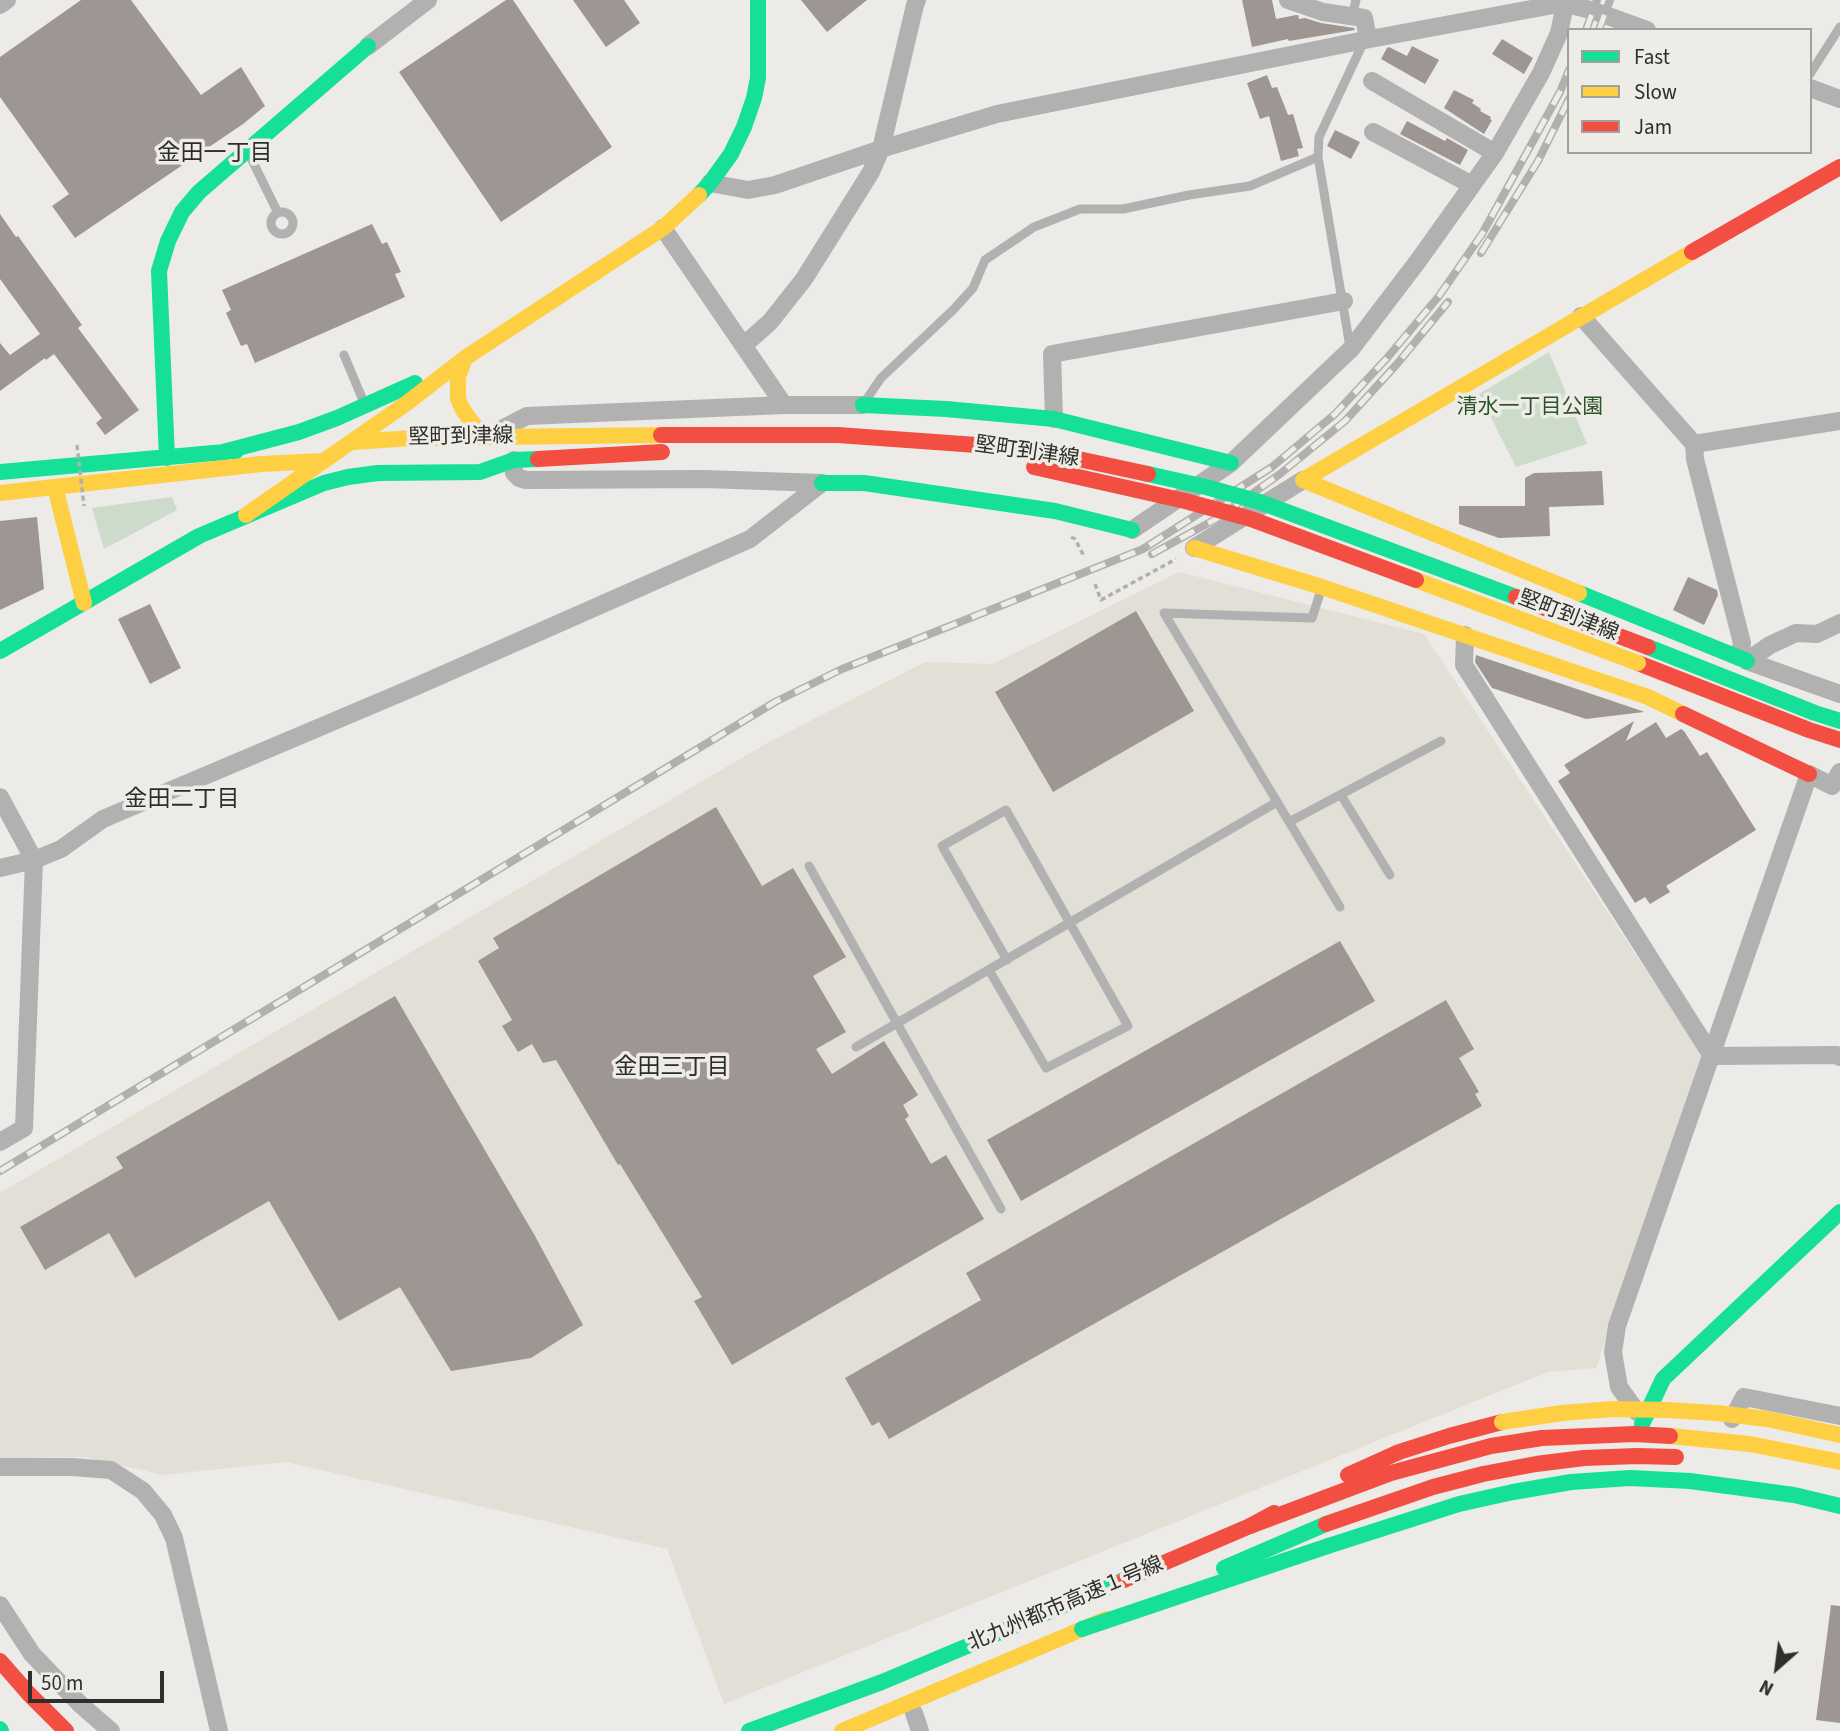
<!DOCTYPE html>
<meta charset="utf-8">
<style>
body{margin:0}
#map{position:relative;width:1840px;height:1731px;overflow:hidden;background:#ecebe8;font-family:"Source Sans 3",sans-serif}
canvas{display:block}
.legend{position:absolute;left:1567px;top:28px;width:245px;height:126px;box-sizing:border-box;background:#eeece6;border:2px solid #a2a09c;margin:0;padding:9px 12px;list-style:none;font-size:21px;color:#2f2e2c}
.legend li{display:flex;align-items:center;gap:14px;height:35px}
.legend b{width:35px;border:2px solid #a2a09c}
.north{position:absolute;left:1742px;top:1633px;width:70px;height:70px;-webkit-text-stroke:5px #eeece6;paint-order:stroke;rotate:208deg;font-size:19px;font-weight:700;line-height:28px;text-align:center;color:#2f2e2c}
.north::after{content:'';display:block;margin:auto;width:24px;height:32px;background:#2f2e2c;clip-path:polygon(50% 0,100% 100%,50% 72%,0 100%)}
.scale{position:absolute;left:28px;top:1671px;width:136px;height:32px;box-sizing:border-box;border:4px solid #2f2e2c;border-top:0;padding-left:9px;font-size:21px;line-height:24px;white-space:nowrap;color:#2f2e2c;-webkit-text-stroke:5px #eeece6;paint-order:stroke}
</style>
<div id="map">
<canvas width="1840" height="1731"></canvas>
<ul class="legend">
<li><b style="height:9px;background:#16e098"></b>Fast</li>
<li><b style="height:9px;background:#ffcf43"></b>Slow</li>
<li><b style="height:9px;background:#f24e42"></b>Jam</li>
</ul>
<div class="north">N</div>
<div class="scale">50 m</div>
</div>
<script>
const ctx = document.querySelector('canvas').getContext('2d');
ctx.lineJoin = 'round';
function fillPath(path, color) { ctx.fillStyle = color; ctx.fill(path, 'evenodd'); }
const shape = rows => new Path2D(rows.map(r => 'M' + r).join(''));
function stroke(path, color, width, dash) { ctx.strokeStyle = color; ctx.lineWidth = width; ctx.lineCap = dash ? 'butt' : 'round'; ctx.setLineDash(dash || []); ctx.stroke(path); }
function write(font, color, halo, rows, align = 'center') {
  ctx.font = font + ' "Source Sans 3","Noto Sans JP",sans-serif'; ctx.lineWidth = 7; ctx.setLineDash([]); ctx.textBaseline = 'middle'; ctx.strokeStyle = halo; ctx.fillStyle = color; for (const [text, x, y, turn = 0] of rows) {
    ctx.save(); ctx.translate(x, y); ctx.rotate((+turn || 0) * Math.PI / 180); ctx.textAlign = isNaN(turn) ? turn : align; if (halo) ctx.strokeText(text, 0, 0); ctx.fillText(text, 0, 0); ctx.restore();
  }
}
fillPath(shape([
 [1179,572,1424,634,1702,1055,1596,1368,1548,1372,724,1704,667,1549,286,1462,163,1475,86,1457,0,1458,0,1193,769,742,925,662,993,664]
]), '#e2dfd6');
fillPath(shape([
 [1549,352,1587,444,1516,467,1479,394],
 [172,497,177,510,104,549,92,508]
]), '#cddbca');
fillPath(shape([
 [81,0,131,0,201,95,241,67,265,106,243,124,75,238,52,206,69,194,0,97,0,57],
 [506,0,513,0,612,147,501,222,399,72],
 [573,0,624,0,640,23,606,47],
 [801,0,867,0,827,32],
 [1242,0,1272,0,1276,19,1296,15,1298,15,1299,19,1305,18,1321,23,1354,28,1355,30,1289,41,1288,39,1252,47],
 [1502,39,1533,58,1524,74,1492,54],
 [1412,46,1439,60,1425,84,1381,59,1387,48,1389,47,1407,56],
 [1267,75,1272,88,1277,87,1288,115,1293,114,1303,148,1297,149,1299,156,1281,161,1269,116,1260,119,1247,83],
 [1454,90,1474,100,1472,103,1481,109,1480,111,1491,117,1490,119,1492,120,1484,134,1444,108],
 [1407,121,1445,141,1447,138,1468,150,1460,165,1400,134],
 [1335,130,1360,142,1351,159,1327,146],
 [0,214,16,237,18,236,82,325,78,328,139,410,105,435,96,423,102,418,54,354,46,360,45,358,0,391,0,343,10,355,40,334,0,279],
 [372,224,382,244,387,242,401,272,395,274,405,297,255,363,247,344,241,346,226,313,231,310,222,290],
 [1602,471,1604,505,1549,507,1550,536,1499,538,1459,524,1459,506,1525,506,1525,478,1534,473],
 [37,517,44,589,0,610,0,521],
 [1688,577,1717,590,1718,595,1704,625,1673,610],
 [150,604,181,668,150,684,118,619],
 [1136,611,1194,711,1053,792,995,692],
 [1476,655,1642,711,1644,712,1586,719,1492,688,1475,662],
 [1634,721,1626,741,1656,722,1666,738,1681,729,1684,731,1700,756,1707,752,1756,830,1666,886,1670,892,1650,904,1645,897,1635,903,1558,781,1570,773,1564,765],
 [716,807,762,886,793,868,846,957,813,976,846,1032,816,1049,832,1074,884,1041,918,1095,903,1105,909,1116,905,1119,931,1164,946,1155,984,1219,732,1365,694,1301,702,1297,620,1164,618,1165,556,1060,543,1063,532,1044,518,1052,502,1026,512,1020,478,961,499,948,493,938],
 [1340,941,1375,1001,1021,1201,987,1140],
 [395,996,535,1236,583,1325,531,1358,451,1371,400,1287,339,1321,269,1201,135,1278,109,1233,45,1270,20,1227,123,1168,116,1157],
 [1446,1000,1474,1049,1459,1058,1479,1092,1475,1094,1482,1106,889,1439,879,1422,872,1426,845,1378,981,1300,966,1273],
 [1831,1605,1840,1606,1840,1723,1816,1720]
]), '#9e9693');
stroke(shape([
 [1071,537,1075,539,1084,556],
 [1095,584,1101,600,1176,559]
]), '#b1b0af', 3.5, [5, 3.5]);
stroke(shape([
 [1352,16,1356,0],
 [1810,74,1840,27],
 [248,152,278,213],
 '271 223a11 11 0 1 1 22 0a11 11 0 1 1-22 0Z',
 [1350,347,1318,157,1319,137,1364,41],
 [344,355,365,405],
 [864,403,881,378,954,309,973,288,985,260,1034,227,1080,209,1123,209,1189,195,1250,186,1318,157],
 [1322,587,1312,618,1164,613,1340,907],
 [1341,795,1390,875],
 [1289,822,1441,741],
 [809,866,1001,1209],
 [989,970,1046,1068,1128,1026,1006,810,942,846,1007,960],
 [856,1047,1277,802]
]), '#b2b1b1', 9);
stroke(shape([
 [1288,0,1323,12,1364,18,1367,33,1365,40],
 [0,5,7,0],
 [368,46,428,0],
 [1372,81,1495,153],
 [1810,88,1840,99],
 [1373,132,1472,185],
 [710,183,748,190,775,185,881,149,997,114,1365,40,1564,3,1594,11,1647,30],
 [663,228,784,405],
 [1581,316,1694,444,1695,459,1742,643,1739,657],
 [744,345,770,322,804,279,871,172,881,149,915,5,917,0],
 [1054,419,1052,354,1344,301],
 [490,435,527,416,784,405,863,405],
 [1694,444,1840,421],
 [514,460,514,473,519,478,526,480,705,479,822,483],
 [1132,530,1231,463,1351,349,1418,261,1495,153,1541,73,1559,33,1566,0],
 [1194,548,1303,480],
 [1465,635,1464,665,1712,1056],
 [1747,661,1770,645,1796,633,1817,634,1840,623],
 [1747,661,1840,694],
 [0,797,34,860,24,1128,0,1142],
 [0,868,34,860,61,849,103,819,417,686,750,539,822,483],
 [1712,1056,1837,1055,1840,1057],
 [1637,1412,1619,1387,1613,1352,1617,1326,1809,774,1832,786,1840,772],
 [1732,1419,1744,1397,1840,1416],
 [0,1467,72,1467,111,1470,143,1491,163,1515,174,1538,219,1731],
 [0,1605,32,1654,81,1705,111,1731],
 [914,1713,920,1731]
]), '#b2b1b1', 18);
stroke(shape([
 [699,195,710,183,731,154,744,127,754,98,758,78,758,0],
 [863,405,946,409,1054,419,1231,463],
 [223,452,299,432,337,418,415,383],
 [167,458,159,271,168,241,182,212,199,192,368,46],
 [0,472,236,451],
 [822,483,864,483,1055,511,1132,530],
 [1579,593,1747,661],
 [1648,647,1815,713,1840,721],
 [0,651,199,536,324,483,348,477,378,473,480,472,514,460,538,459],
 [1642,1424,1663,1379,1840,1212],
 [1328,1546,1459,1504,1513,1492,1571,1482,1630,1478,1690,1481,1794,1495,1840,1506],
 [1224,1568,1326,1524],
 [0,1729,1,1731],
 [749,1731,882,1682,1124,1580]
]), '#16e098', 16);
stroke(shape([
 [465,358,458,377,458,399,463,410,484,438],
 [353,442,413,438,661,435],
 [1303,480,1692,252],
 [1303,480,1579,593],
 [55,487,84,603],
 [0,493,261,464,323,461],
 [246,515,407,403,465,358,663,228,699,195],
 [1194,548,1322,587,1648,697,1683,714],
 [842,1731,1106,1619]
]), '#ffcf43', 16);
stroke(shape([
 [1692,252,1840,167],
 [538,459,662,452],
 [1638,663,1809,730,1840,740],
 [1683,714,1809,774],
 [1348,1475,1399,1452,1449,1436,1502,1422],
 [1124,1580,1250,1526,1274,1513],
 [0,1661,29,1694,66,1731]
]), '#f24e42', 16);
const rail = shape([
 [1586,30,1597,0],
 [1599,30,1610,0],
 [1481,253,1538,161,1569,99],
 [1152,554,1216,519,1280,474,1345,421,1397,364,1448,302],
 [0,1171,775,702,842,669,1143,549,1272,467,1335,414,1387,358,1439,296,1482,234,1560,92,1569,70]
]);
stroke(rail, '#b1b0af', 8);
stroke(rail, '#eeece6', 5, [16]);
stroke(shape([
 [77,445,84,506]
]), '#b1b0af', 3.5, [5, 3.5]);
stroke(shape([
 [1148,474,1206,487,1260,502,1516,597],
 [1082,1629,1328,1546]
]), '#16e098', 16);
stroke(shape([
 [1416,580,1638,663],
 [1502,1422,1562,1413,1613,1409,1667,1410,1717,1413,1767,1419,1840,1435],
 [1670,1436,1750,1444,1840,1462]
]), '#ffcf43', 16);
stroke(shape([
 [661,435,838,435,1032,449,1148,474],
 [1034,467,1185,501,1251,519,1416,580],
 [1516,597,1648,647],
 [1326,1524,1433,1487,1483,1474,1536,1464,1584,1458,1637,1456,1676,1457],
 [1250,1526,1391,1473,1491,1446,1542,1438,1634,1434,1670,1436]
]), '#f24e42', 16);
write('21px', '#2c542b', '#eeece6', [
 ["清水一丁目公園",1530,408]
]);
write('21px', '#2f2e2c', '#eeece6', [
 ["堅町到津線",461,438,-1],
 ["堅町到津線",1027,453,8],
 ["堅町到津線",1568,617,21],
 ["北九州都市高速１号線",1066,1605,-23]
]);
write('23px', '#2d2c27', '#eeece6', [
 ["金田一丁目",215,155],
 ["金田二丁目",182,801],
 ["金田三丁目",672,1069]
]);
</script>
